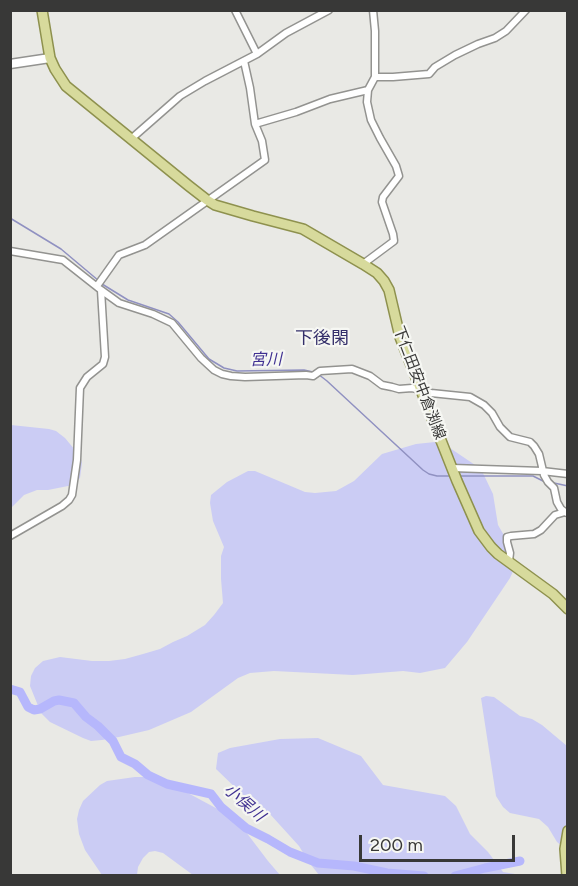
<!DOCTYPE html>
<meta charset="utf-8">
<style>
body{margin:0}
#map{position:relative;width:578px;height:886px;overflow:hidden;background:#e9e9e5;font-family:Figtree,sans-serif}
canvas{display:block}
.frame{position:absolute;inset:0;border:12px solid #383837;pointer-events:none}
.scale{position:absolute;left:359px;top:835px;width:156px;height:27px;box-sizing:border-box;border:3px solid #383837;border-top:0;padding-left:8px;font-size:18px;line-height:21px;white-space:nowrap;color:#383837;-webkit-text-stroke:4px #f6f7f3;paint-order:stroke}
</style>
<div id="map">
<canvas width="578" height="886"></canvas>
<div class="frame"></div>
<div class="scale">200 m</div>
</div>
<script>
const ctx = document.querySelector('canvas').getContext('2d');
ctx.lineJoin = 'round';
function fillPath(path, color) { ctx.fillStyle = color; ctx.fill(path, 'evenodd'); }
const shape = rows => new Path2D(rows.map(r => 'M' + r).join(''));
function stroke(path, color, width, dash) { ctx.strokeStyle = color; ctx.lineWidth = width; ctx.lineCap = dash ? 'butt' : 'round'; ctx.setLineDash(dash || []); ctx.stroke(path); }
function write(font, color, halo, rows, align = 'center') {
  ctx.font = font + ' Figtree,"Noto Sans JP",sans-serif'; ctx.lineWidth = 4.5; ctx.setLineDash([]); ctx.textBaseline = 'middle'; ctx.strokeStyle = halo; ctx.fillStyle = color; for (const [text, x, y, turn = 0] of rows) {
    ctx.save(); ctx.translate(x, y); ctx.rotate((+turn || 0) * Math.PI / 180); ctx.textAlign = isNaN(turn) ? turn : align; if (halo) ctx.strokeText(text, 0, 0); ctx.fillText(text, 0, 0); ctx.restore();
  }
}
fillPath(shape([
 [11,425,49,429,56,431,65,438,80,456,82,463,80,478,73,485,48,490,37,490,24,495,11,508],
 [435,442,444,444,481,469,493,494,498,525,509,544,513,555,514,569,510,578,467,642,445,668,420,673,403,671,353,675,274,671,250,673,238,678,191,712,149,730,119,737,102,740,91,741,83,738,50,722,41,713,30,686,31,676,35,668,43,661,60,657,92,661,109,661,125,659,143,654,160,649,173,642,187,636,205,625,214,615,223,603,221,579,221,556,224,547,213,521,210,503,211,495,227,482,248,471,255,471,305,492,315,493,336,491,354,481,382,454,416,444],
 [486,696,494,697,520,716,532,719,542,725,567,746,567,847,562,846,557,842,548,827,539,819,510,813,503,807,496,796,481,698],
 [318,738,361,756,383,785,445,796,456,806,470,834,488,852,503,872,521,875,319,875,308,861,299,846,269,813,242,794,216,769,218,753,230,748,280,739],
 [135,777,148,777,163,781,186,792,225,813,246,832,268,861,280,875,193,875,163,853,155,851,149,852,143,858,138,867,137,875,102,875,85,850,79,834,77,819,79,810,83,801,100,785,107,781]
]), '#cbccf4');
stroke(shape([
 [10,218,61,249,99,281],
 [102,284,128,300,169,314,178,322,209,359,224,368,237,371,304,370,313,372],
 [318,374,327,381,423,470,429,474,437,476,451,476],
 [459,476,533,476,543,481],
 [554,483,568,486]
]), '#9091c1', 1.5);
stroke(shape([
 [10,689,20,692,28,707,34,710,40,709,54,701,59,700,74,703,86,717,98,726,113,741,121,757,135,764,148,775,167,784,211,794,221,807,246,828,268,839,290,852,318,863,354,866,387,873,424,876],
 [455,876,485,868,520,861]
]), '#b6b7fc', 9);
const street = shape([
 [235,10,257,54],
 [375,77,393,77,429,74,435,67,455,55,478,44,495,38,506,31,526,10],
 [255,124,296,112,330,99,368,90],
 [131,139,180,96,205,81,257,54,286,33,329,10],
 [10,251,63,260,101,290,119,303,153,314,172,323,201,358,214,370,222,374,231,376,245,377,306,375,313,376,320,371,352,369,370,376,382,385,392,387,399,389,412,388,431,393,470,397,484,405,492,413,500,427,510,437,530,442,534,446,539,454,544,475,548,482,554,488,557,502,561,509,565,512],
 [363,264,394,241,393,234,382,202,383,197,399,176,396,166,380,138,371,120,367,102,368,90,375,77,375,31,373,10],
 [97,286,119,255,145,245,265,160,262,141,255,124,250,88,244,61],
 [452,468,542,471,568,474],
 [10,536,62,506,69,500,72,495,77,460,80,388,87,377,103,364,105,357,101,290],
 [509,561,510,553,507,542,507,537,511,536,534,534,541,530,555,515,565,512,567,513]
]);
const secondary = shape([
 [10,64,50,58]
]);
const primary = shape([
 [42,10,50,58,55,69,66,86,189,186,207,200,215,205,253,216,303,229,363,264,377,273,384,281,389,290,400,337,457,481,479,531,491,547,498,554,553,594,568,609],
 [567,876,565,849,568,831]
]);
stroke(street, '#939390', 9);
stroke(secondary, '#939390', 11);
stroke(primary, '#8e914e', 12);
stroke(street, '#fff', 6);
stroke(secondary, '#fff', 8);
stroke(primary, '#d7da9c', 9);
write('15px', '#383837', '#f6f7f3', [
 ["下仁田安中倉渕線",419,383,69]
]);
write('italic 16px', '#403192', '#f6f7f3', [
 ["宮川",266,360,-1],
 ["小俣川",244,803,41]
]);
write('18px', '#35306b', '#f6f7f3', [
 ["下後閑",322,339]
]);
</script>
